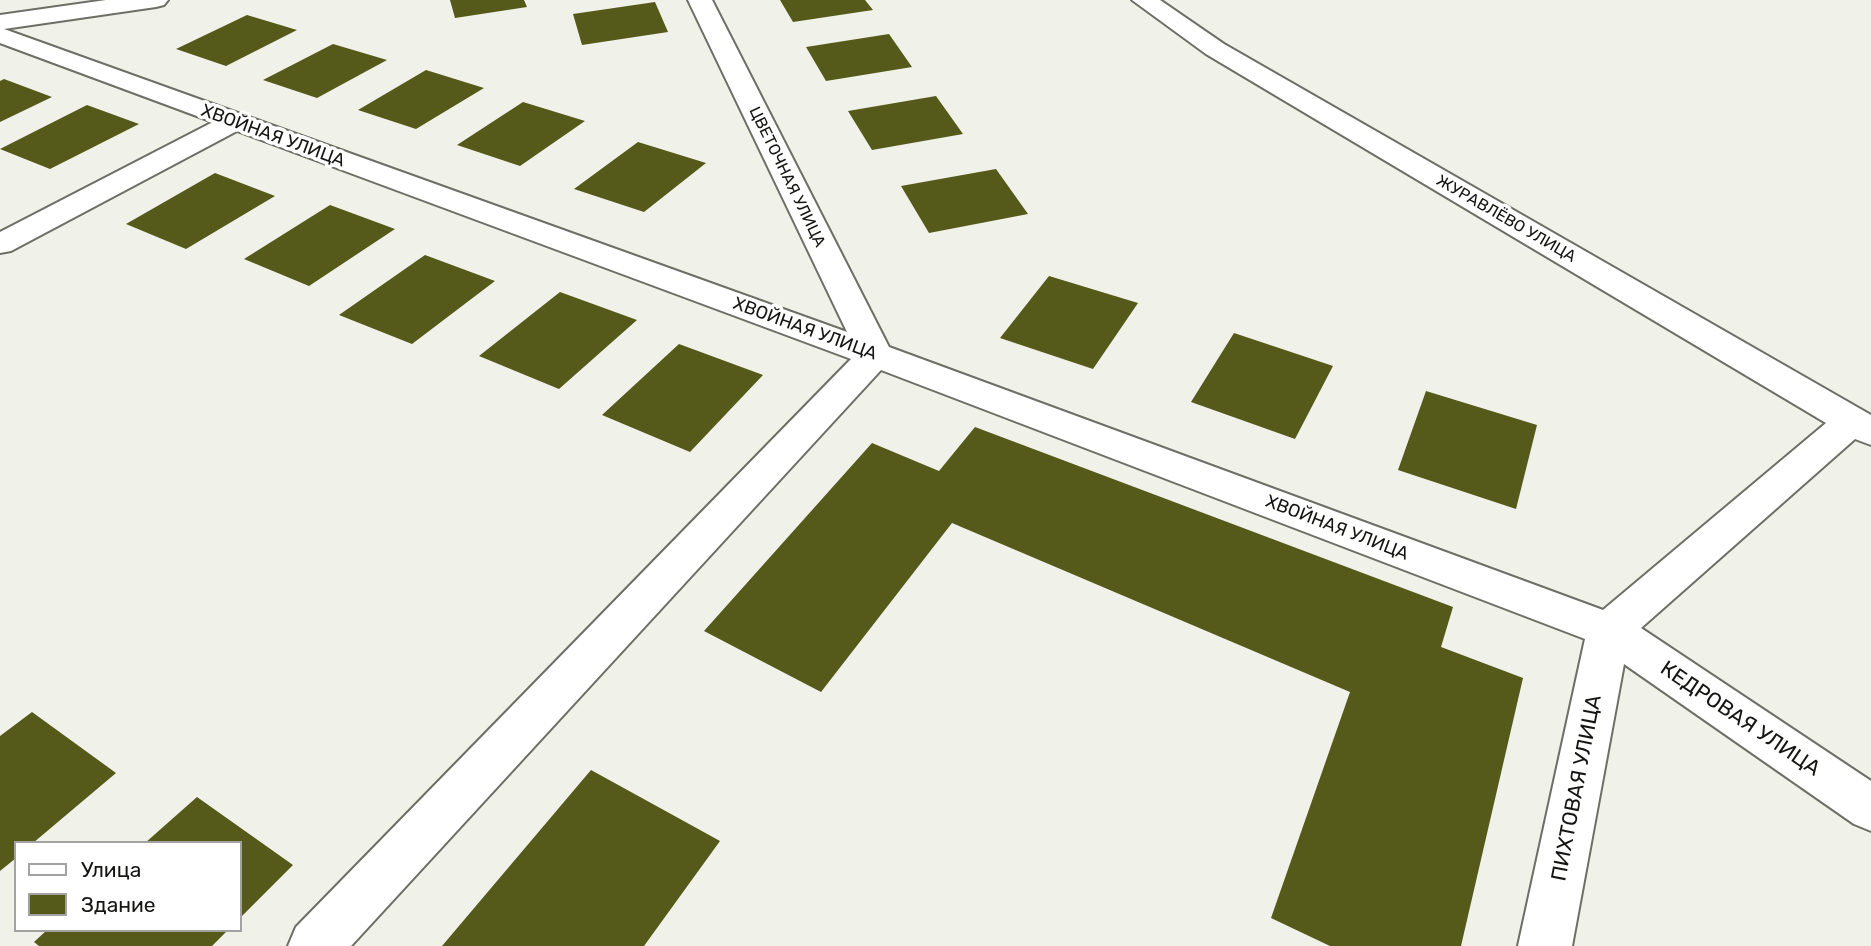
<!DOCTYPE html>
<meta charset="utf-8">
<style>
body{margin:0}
#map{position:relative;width:1871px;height:946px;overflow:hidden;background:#f0f1e8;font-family:Rubik,sans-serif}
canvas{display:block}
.legend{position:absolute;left:14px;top:841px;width:228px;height:91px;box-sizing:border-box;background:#fff;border:2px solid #a1a2a1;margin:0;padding:9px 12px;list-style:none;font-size:21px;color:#151613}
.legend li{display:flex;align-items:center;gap:14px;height:35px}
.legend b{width:35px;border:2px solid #a1a2a1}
</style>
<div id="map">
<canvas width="1871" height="946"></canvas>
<ul class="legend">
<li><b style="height:9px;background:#fff"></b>Улица</li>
<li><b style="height:19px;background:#555919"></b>Здание</li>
</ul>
</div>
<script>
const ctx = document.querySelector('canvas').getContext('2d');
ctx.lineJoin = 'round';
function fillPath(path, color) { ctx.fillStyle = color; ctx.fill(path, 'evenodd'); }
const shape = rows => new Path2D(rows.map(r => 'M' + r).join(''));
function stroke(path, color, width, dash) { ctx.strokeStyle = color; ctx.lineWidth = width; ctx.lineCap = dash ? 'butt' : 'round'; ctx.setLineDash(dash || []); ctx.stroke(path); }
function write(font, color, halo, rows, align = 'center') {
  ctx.font = font + ' Rubik,sans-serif'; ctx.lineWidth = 7; ctx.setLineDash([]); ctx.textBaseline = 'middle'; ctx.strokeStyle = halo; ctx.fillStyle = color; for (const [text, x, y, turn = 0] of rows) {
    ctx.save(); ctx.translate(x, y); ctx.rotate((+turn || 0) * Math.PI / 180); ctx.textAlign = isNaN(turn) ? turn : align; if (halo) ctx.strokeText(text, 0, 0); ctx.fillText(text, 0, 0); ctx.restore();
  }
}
fillPath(shape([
 [450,0,524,0,527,7,455,18],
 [780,0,865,0,873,10,793,22],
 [655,2,668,32,582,45,573,14],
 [247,15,297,30,226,66,176,49],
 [889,34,912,67,826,81,806,47],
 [333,44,387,60,317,98,263,80],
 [426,70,484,88,416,129,358,110],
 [4,79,52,97,0,122,0,81],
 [936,96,963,134,872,150,848,111],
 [523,102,585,121,520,166,457,145],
 [87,105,139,124,50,169,0,149],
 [638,142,706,163,644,212,574,189],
 [996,169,1028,214,929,233,901,186],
 [215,173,275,196,186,249,126,224],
 [330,205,395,229,309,286,244,259],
 [425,255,495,281,412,344,339,315],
 [1049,276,1138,303,1093,369,1000,338],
 [560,292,637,320,559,389,479,356],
 [1234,333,1333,366,1295,439,1191,402],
 [679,344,763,375,690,452,602,415],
 [1426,391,1537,425,1516,509,1398,470],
 [975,427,1453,607,1441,647,1523,678,1461,946,1330,946,1271,918,1350,692,952,523,821,692,704,631,872,443,939,471],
 [32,712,116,773,33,843,16,843,16,858,0,871,0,736],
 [591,770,720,841,644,946,442,946],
 [197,797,293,865,240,918,240,843,145,843],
 [47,930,228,930,212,946,39,946,34,942]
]), '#555919');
const minor = shape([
 [106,0,168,0,164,5,156,7,4,29,847,332,688,0,712,0,889,347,1603,610,1826,423,1206,54,1132,0,1160,0,1224,44,1871,415,1871,445,1855,439,1641,628,1871,781,1871,831,1854,824,1624,664,1572,946,1518,946,1585,639,881,370,351,946,288,946,296,927,851,359,237,131,11,251,0,253,0,232,213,122,0,43,0,15,106,0]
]);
stroke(minor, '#6d6e65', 4);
fillPath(minor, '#fff');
write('16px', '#151613', '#fff', [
 ["ЦВЕТОЧНАЯ УЛИЦА",787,177,64],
 ["ЖУРАВЛЁВО УЛИЦА",1506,219,30]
]);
write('18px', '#151613', '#fff', [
 ["ХВОЙНАЯ УЛИЦА",273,136,20],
 ["ХВОЙНАЯ УЛИЦА",805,329,20],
 ["ХВОЙНАЯ УЛИЦА",1337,528,21]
]);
write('21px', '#151613', '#fff', [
 ["КЕДРОВАЯ УЛИЦА",1740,719,34],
 ["ПИХТОВАЯ УЛИЦА",1577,788,-79]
]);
</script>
